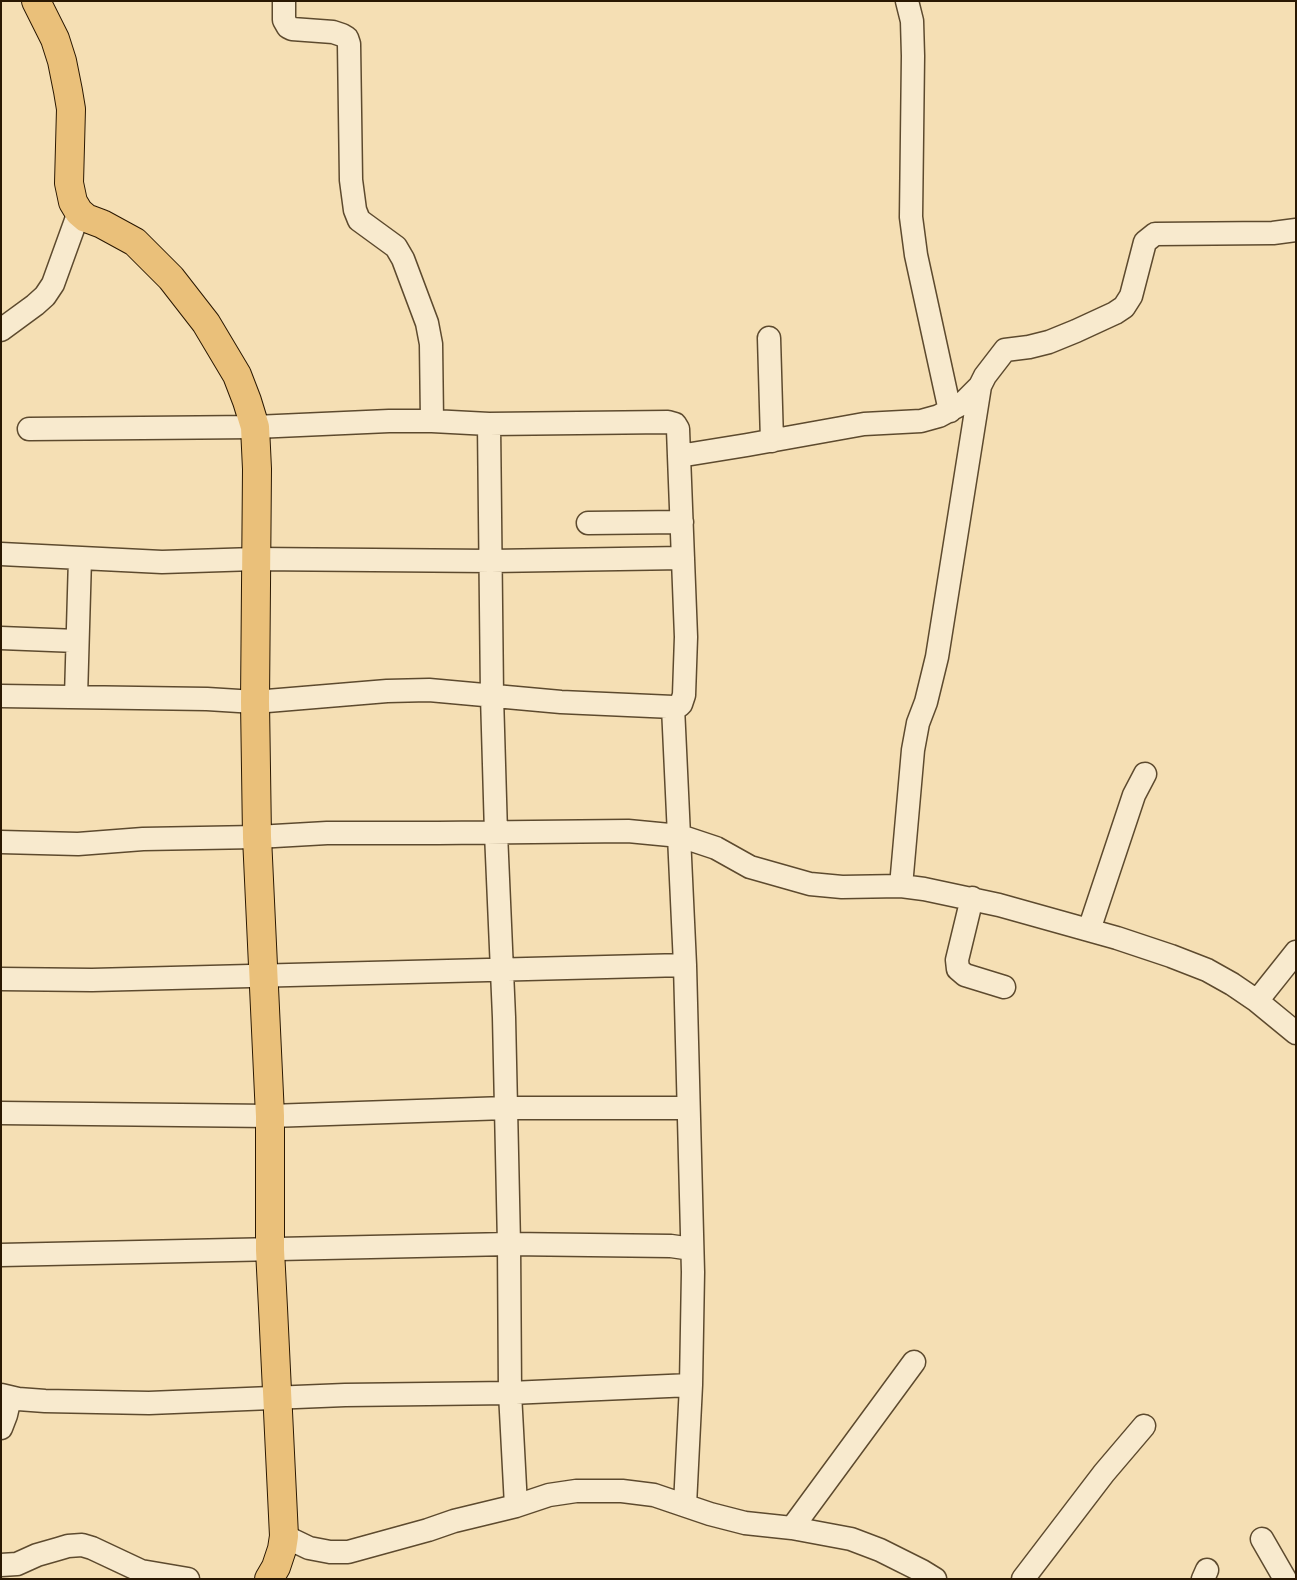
<!DOCTYPE html>
<style>
body{margin:0}
#map{position:relative;width:1297px;height:1580px;overflow:hidden;background:#f5dfb4;font-family:"IM FELL English",serif}
canvas{display:block}
.frame{position:absolute;inset:0;border:2px solid #2a1802;pointer-events:none}
</style>
<div id="map">
<canvas width="1297" height="1580"></canvas>
<div class="frame"></div>
</div>
<script>
const ctx = document.querySelector('canvas').getContext('2d');
ctx.lineJoin = 'round';
const shape = rows => new Path2D(rows.map(r => 'M' + r).join(''));
function stroke(path, color, width, dash) { ctx.strokeStyle = color; ctx.lineWidth = width; ctx.lineCap = dash ? 'butt' : 'round'; ctx.setLineDash(dash || []); ctx.stroke(path); }
const minor = shape([
 [284,1,284,20,288,27,292,29,333,32,342,35,347,38,349,44,351,180,355,210,359,220,396,247,403,259,427,323,431,344,432,421],
 [907,1,912,21,913,56,911,217,916,255,950,411],
 [1,330,35,305,45,296,53,284,79,212],
 [769,338,772,441],
 [489,424,492,696,496,833,504,1017,509,1244,510,1393,516,1506],
 [29,429,255,427,389,421,432,421,489,424,668,422,675,424,678,429,679,456,747,445,864,424,921,421,939,416,963,403,980,386,985,376,1005,350,1029,347,1049,342,1076,331,1115,313,1124,307,1131,296,1145,242,1155,234,1273,233,1296,230],
 [588,523,682,522],
 [1,554,162,562,255,559,491,561,683,558],
 [1,638,77,641],
 [1,696,207,699,255,702,387,691,429,690,561,702,673,707,679,706,681,704,684,695,686,637,679,456],
 [76,697,80,558],
 [673,707,685,965,693,1272,691,1385,685,1505],
 [1,842,78,844,143,839,257,837,327,833,438,833,628,831,680,836,716,848,750,867,810,884,842,887,901,886,924,889,999,905,1117,938,1171,956,1207,970,1232,984,1257,1001,1296,1033],
 [901,886,913,750,918,723,926,702,937,657,980,386],
 [972,898,957,960,958,969,965,975,1004,987],
 [1089,930,1134,795,1145,774],
 [1,979,92,980,685,965],
 [1257,1001,1296,952],
 [1,1113,270,1116,506,1108,688,1108],
 [1,1255,509,1244,671,1246,692,1249],
 [1,1395,18,1399,45,1401,149,1403,345,1395,510,1393,691,1385],
 [1,1428,6,1415,10,1398],
 [792,1528,914,1362],
 [284,1536,309,1548,330,1552,348,1552,428,1530,454,1521,516,1506,549,1495,576,1491,622,1491,654,1495,710,1514,745,1523,792,1528,851,1539,880,1550,922,1571,935,1579],
 [1262,1539,1285,1579],
 [1,1565,17,1564,37,1555,58,1549,68,1546,82,1545,92,1548,141,1571,188,1579],
 [1023,1579,1104,1473,1144,1426],
 [1203,1579,1207,1570]
]);
const major = shape([
 [36,1,55,39,62,61,68,91,71,109,69,183,73,202,79,212,86,218,102,224,135,242,171,278,206,323,237,375,247,401,255,427,257,469,255,702,257,837,270,1116,270,1250,273,1308,284,1536,282,1549,276,1567,269,1579]
]);
stroke(minor, '#5d4a2e', 25);
stroke(major, '#2a1802', 30);
stroke(minor, '#f8eace', 22);
stroke(major, '#eac07a', 28);
</script>
